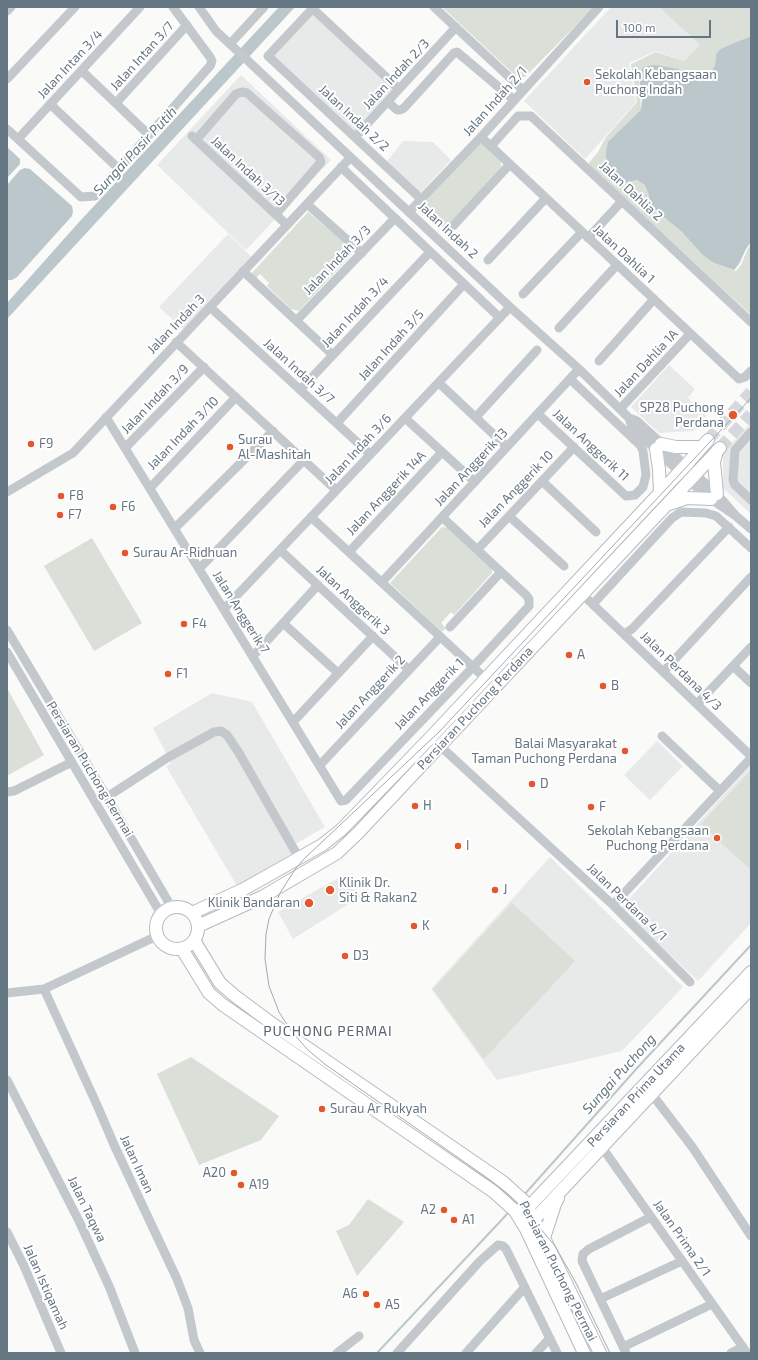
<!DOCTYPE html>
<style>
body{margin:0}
#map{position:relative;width:758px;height:1360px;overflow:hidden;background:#fafaf8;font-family:"Exo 2",sans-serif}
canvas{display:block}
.frame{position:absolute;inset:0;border:8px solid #657683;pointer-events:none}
.scale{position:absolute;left:616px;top:20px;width:95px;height:18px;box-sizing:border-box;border:2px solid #657683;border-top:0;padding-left:5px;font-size:12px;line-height:14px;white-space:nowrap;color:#657683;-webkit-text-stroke:3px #fff;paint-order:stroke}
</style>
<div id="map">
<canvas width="758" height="1360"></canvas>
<div class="frame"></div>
<div class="scale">100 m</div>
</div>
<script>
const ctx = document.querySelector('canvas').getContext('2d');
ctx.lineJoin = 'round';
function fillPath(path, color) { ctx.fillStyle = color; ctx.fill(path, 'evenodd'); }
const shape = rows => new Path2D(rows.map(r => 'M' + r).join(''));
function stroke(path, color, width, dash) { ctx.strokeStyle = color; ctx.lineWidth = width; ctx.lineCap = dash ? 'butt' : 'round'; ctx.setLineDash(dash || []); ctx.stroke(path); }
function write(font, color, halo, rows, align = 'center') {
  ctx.font = font + ' "Exo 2",sans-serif'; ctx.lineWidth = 4; ctx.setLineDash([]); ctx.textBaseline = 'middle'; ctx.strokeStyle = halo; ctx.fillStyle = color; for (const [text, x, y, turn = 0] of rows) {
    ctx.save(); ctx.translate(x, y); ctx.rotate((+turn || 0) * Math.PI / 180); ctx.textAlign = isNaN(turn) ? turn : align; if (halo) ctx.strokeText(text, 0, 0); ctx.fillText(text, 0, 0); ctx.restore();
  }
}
fillPath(shape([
 [611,7,659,7,700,45,684,61,656,51,629,63,636,102,585,159,524,101],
 [312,12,396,90,355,134,271,55],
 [241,75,331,160,246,250,157,165],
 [403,141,433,142,451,160,420,193,387,161],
 [228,234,253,258,184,330,159,307],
 [669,365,695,389,688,398,707,416,693,431,659,433,631,407],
 [751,423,751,514,723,488,723,452],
 [212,693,252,702,325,827,290,847,293,853,237,886,166,766,171,763,153,728],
 [657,741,683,766,650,800,624,775],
 [750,766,751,768,751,923,698,981,620,909],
 [550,857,683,987,622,1051,497,1080,431,989],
 [345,874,361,896,293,939,278,912]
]), '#e8e9e9');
fillPath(shape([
 [442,7,593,7,593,8,525,77,517,77],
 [659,7,751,7,751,36,720,49,716,54,715,65,709,77,700,81,678,69,643,67,639,75,641,110,606,162,613,174,623,184,637,180,645,185,660,214,682,232,714,263,736,271,741,265,748,248,751,246,751,315,588,164,598,152,606,137,637,102,631,64,656,52,684,61,700,45],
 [481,143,501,161,501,167,445,230,425,211,425,202],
 [308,212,352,249,352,254,299,311,291,309,267,286,269,283,260,274,255,279,250,275],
 [442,527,448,528,492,568,492,573,454,615,451,612,441,623,446,628,442,632,390,583],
 [92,538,142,623,94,651,44,566],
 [7,688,44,755,7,776],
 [751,770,751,870,701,824],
 [512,903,575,961,484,1059,433,989],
 [191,1057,279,1116,261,1140,199,1165,157,1074],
 [368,1199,404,1222,357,1276,336,1231,349,1225]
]), '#dadfd7');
fillPath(shape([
 [279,7,295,7,7,319,7,303,80,221],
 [751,36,751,242,746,249,739,264,734,270,714,263,703,255,682,232,660,214,650,203,649,195,645,185,637,180,623,184,606,162,606,152,608,142,641,110,642,99,639,75,643,67,655,65,678,69,700,81,709,76,715,65,716,54,720,49],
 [7,147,20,159,20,164,7,178],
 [25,168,30,169,72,206,73,211,72,216,17,277,12,280,7,280,7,185,20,170]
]), '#bbc7cb');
stroke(shape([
 [524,1195,638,1067,751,945],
 [377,1353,509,1212]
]), '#bbc7cb', 2);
stroke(shape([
 [708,440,751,392],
 [720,448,751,414]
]), '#d5d9db', 12, [12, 6]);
const major = shape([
 [661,444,676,447,702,447],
 [656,449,659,469,660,493],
 [717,451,714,462,717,494],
 [669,504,687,498,711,499],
 '156 928a21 21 0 1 1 42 0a21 21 0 1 1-42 0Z',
 [192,913,244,889,322,845,341,830,431,737,686,465,708,440],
 [198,926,262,897,337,853,358,833,720,448],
 [195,942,220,983,235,996,274,1025,503,1182,524,1201,544,1238,600,1353],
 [182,949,209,993,223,1005,494,1192,515,1211,526,1229,584,1353],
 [523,1213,751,972],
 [529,1225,751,988],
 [544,1238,555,1204,558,1198]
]);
stroke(major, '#b5babe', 14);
stroke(shape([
 [199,7,216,31,230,44,510,307,579,369,629,418,637,421,717,494,736,516],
 [314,7,268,56,421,199],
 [434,7,523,90],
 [312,8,399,89],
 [7,11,11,7],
 [230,44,264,7],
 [82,71,149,135],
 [7,79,75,7],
 [388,102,397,110,400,110,404,108,454,53,457,52,514,100],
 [116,103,187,25],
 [50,104,119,169],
 [7,129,81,197,95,196,210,66,212,61,210,57,173,7],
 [192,136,287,225],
 [355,137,456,27],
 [481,137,739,379,745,377,751,371],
 [18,139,140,7],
 [196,140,236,94,242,92,247,93,319,157,321,162,276,214],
 [491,146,518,116,531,116,751,322],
 [341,167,500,318],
 [307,204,362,253],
 [409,212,481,137,599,7],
 [453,226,510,164],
 [588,238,622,201],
 [488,260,546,198],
 [243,271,333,355],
 [523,294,582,232],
 [210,307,370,454],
 [297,320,395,218],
 [559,328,617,265],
 [176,342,336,490],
 [599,361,654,299],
 [439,383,507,447],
 [300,390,430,252],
 [620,409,690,334],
 [538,414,626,496,635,495,643,487,646,475,643,451,641,446,570,379],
 [106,417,341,801,346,800,473,667,529,606,529,599,526,595,442,517],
 [476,417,537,350],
 [405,418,475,482],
 [629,418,632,427,689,481,711,499,736,516,751,529],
 [337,423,464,284],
 [751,432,735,450,733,480,735,485,751,500],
 [125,448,204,367],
 [542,481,596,532],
 [150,488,236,397],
 [7,492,73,453,350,158],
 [509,516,564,566],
 [311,517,486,679],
 [175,528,273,431],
 [478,549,574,447],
 [280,550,409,670],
 [349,552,442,452],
 [199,569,304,460],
 [382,582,579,369],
 [582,594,751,756],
 [593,604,672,518,681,512,706,513,716,516,751,548],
 [224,609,510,307],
 [283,623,338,673],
 [450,627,501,572],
 [7,630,107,797,172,908],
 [624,634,632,629,729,527],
 [7,652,161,914],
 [253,656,318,585],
 [733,666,751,683],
 [663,672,751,577],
 [697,704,751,647],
 [293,722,373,636],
 [662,736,720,791],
 [439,745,613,905,690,982],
 [320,765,440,637],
 [7,792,14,791,72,762],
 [107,797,167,758,214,732,221,731,227,735,239,753,299,858],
 [613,905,751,758],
 [44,989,97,1105,115,1147,177,1279,188,1308,194,1340,200,1353],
 [7,993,44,989,157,936],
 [7,1080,79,1221,109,1286,135,1353],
 [648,1089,693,1148,751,1236],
 [599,1143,747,1353],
 [7,1232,24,1266,61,1353],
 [600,1299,682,1261],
 [623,1347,712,1304],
 [337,1353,359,1336],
 [397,1353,480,1261,498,1245,503,1246,506,1249,557,1353],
 [466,1353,525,1287],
 [536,1353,550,1338],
 [626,1353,582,1261,583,1254,589,1249,651,1217],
 [731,1353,743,1347]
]), '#c3c8cc', 9);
stroke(major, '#fff', 12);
stroke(shape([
 [610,1353,576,1283,555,1246,525,1210,508,1194,490,1180,326,1065,308,1050,292,1032,279,1012,269,986,265,959,266,934,269,919,280,893,296,868,306,857,439,732,751,398]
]), '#a2aab0', 1);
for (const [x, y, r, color] of [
 [587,82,4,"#e4572e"],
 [733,415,5,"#e4572e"],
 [31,444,4,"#e4572e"],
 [230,447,4,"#e4572e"],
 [61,496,4,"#e4572e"],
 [113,507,4,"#e4572e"],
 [60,515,4,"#e4572e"],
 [125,553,4,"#e4572e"],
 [184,624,4,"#e4572e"],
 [569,655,4,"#e4572e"],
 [168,674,4,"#e4572e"],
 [603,686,4,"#e4572e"],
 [625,751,4,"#e4572e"],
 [532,784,4,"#e4572e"],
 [415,806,4,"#e4572e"],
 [591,807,4,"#e4572e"],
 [717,838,4,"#e4572e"],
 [458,846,4,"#e4572e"],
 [330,890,5,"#e4572e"],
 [495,890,4,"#e4572e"],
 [309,903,5,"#e4572e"],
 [414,926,4,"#e4572e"],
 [345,956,4,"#e4572e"],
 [322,1109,4,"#e4572e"],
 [234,1173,4,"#e4572e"],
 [241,1185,4,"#e4572e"],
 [444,1210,4,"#e4572e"],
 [454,1220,4,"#e4572e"],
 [366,1294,4,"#e4572e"],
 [377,1305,4,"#e4572e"]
]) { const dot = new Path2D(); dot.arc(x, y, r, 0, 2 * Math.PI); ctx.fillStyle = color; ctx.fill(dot); stroke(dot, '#fff', 1.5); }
write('13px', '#657683', '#fff', [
 ["Jalan Intan 3/7",142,56,-48],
 ["Jalan Intan 3/4",70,64,-47],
 ["Jalan Indah 2/3",396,74,-47],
 ["Jalan Indah 2/1",495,101,-48],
 ["Jalan Indah 2/2",354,118,43],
 ["Jalan Indah 3/13",248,171,43],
 ["Jalan Dahlia 2",631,191,43],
 ["Jalan Indah 2",448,230,43],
 ["Jalan Dahlia 1",624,254,43],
 ["Jalan Indah 3/3",337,260,-46],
 ["Jalan Indah 3/4",355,312,-47],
 ["Jalan Indah 3",176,324,-46],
 ["Jalan Indah 3/5",391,345,-48],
 ["Jalan Dahlia 1A",646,363,-47],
 ["Jalan Indah 3/7",299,371,42],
 ["Jalan Indah 3/9",155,399,-46],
 ["Jalan Indah 3/10",183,433,-46],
 ["Jalan Anggerik 11",591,445,43],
 ["Jalan Indah 3/6",358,449,-47],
 ["Jalan Anggerik 13",471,467,-47],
 ["Jalan Anggerik 10",516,489,-46],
 ["Jalan Anggerik 14A",386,493,-47],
 ["Jalan Anggerik 3",353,600,43],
 ["Jalan Anggerik 7",241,612,58],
 ["Jalan Perdana 4/3",681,671,44],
 ["Jalan Anggerik 2",370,692,-47],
 ["Jalan Anggerik 1",429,694,-46],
 ["Persiaran Puchong Perdana",475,708,-47],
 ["Persiaran Puchong Permai",90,769,59],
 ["Jalan Perdana 4/1",627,902,44],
 ["Persiaran Prima Utama",636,1095,-47],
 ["Jalan Iman",137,1164,65],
 ["Jalan Taqwa",87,1209,64],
 ["Jalan Prima 2/1",682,1238,55],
 ["Persiaran Puchong Permai",558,1271,63],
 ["Jalan Istiqamah",46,1287,66]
]);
write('13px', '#657683', '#fff', [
 ["Sekolah Kebangsaan",595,75],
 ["Puchong Indah",595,90],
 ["SP28 Puchong",724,408,"right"],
 ["Perdana",724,423,"right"],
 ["Surau",238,440],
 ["Al-Mashitah",238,455],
 ["F9",39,444],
 ["F8",69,496],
 ["F6",121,507],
 ["F7",68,515],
 ["Surau Ar-Ridhuan",133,553],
 ["F4",192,624],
 ["A",577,655],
 ["F1",176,674],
 ["B",611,686],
 ["Balai Masyarakat",617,744,"right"],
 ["Taman Puchong Perdana",617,759,"right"],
 ["D",540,784],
 ["H",423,806],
 ["F",599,807],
 ["Sekolah Kebangsaan",709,831,"right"],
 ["Puchong Perdana",709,846,"right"],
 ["I",466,846],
 ["Klinik Dr.",339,883],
 ["Siti & Rakan2",339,898],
 ["J",503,890],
 ["Klinik Bandaran",300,903,"right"],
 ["K",422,926],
 ["D3",353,956],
 ["Surau Ar Rukyah",330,1109],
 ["A20",226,1173,"right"],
 ["A19",249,1185],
 ["A2",436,1210,"right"],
 ["A1",462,1220],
 ["A6",358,1294,"right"],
 ["A5",385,1305]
], 'left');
write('italic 14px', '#60757c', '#fff', [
 ["Sungai Pasir Putih",135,151,-47],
 ["Sungai Puchong",619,1074,-48]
]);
ctx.letterSpacing = '1px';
write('14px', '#57646e', '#fff', [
 ["PUCHONG PERMAI",328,1031]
]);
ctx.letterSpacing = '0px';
</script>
